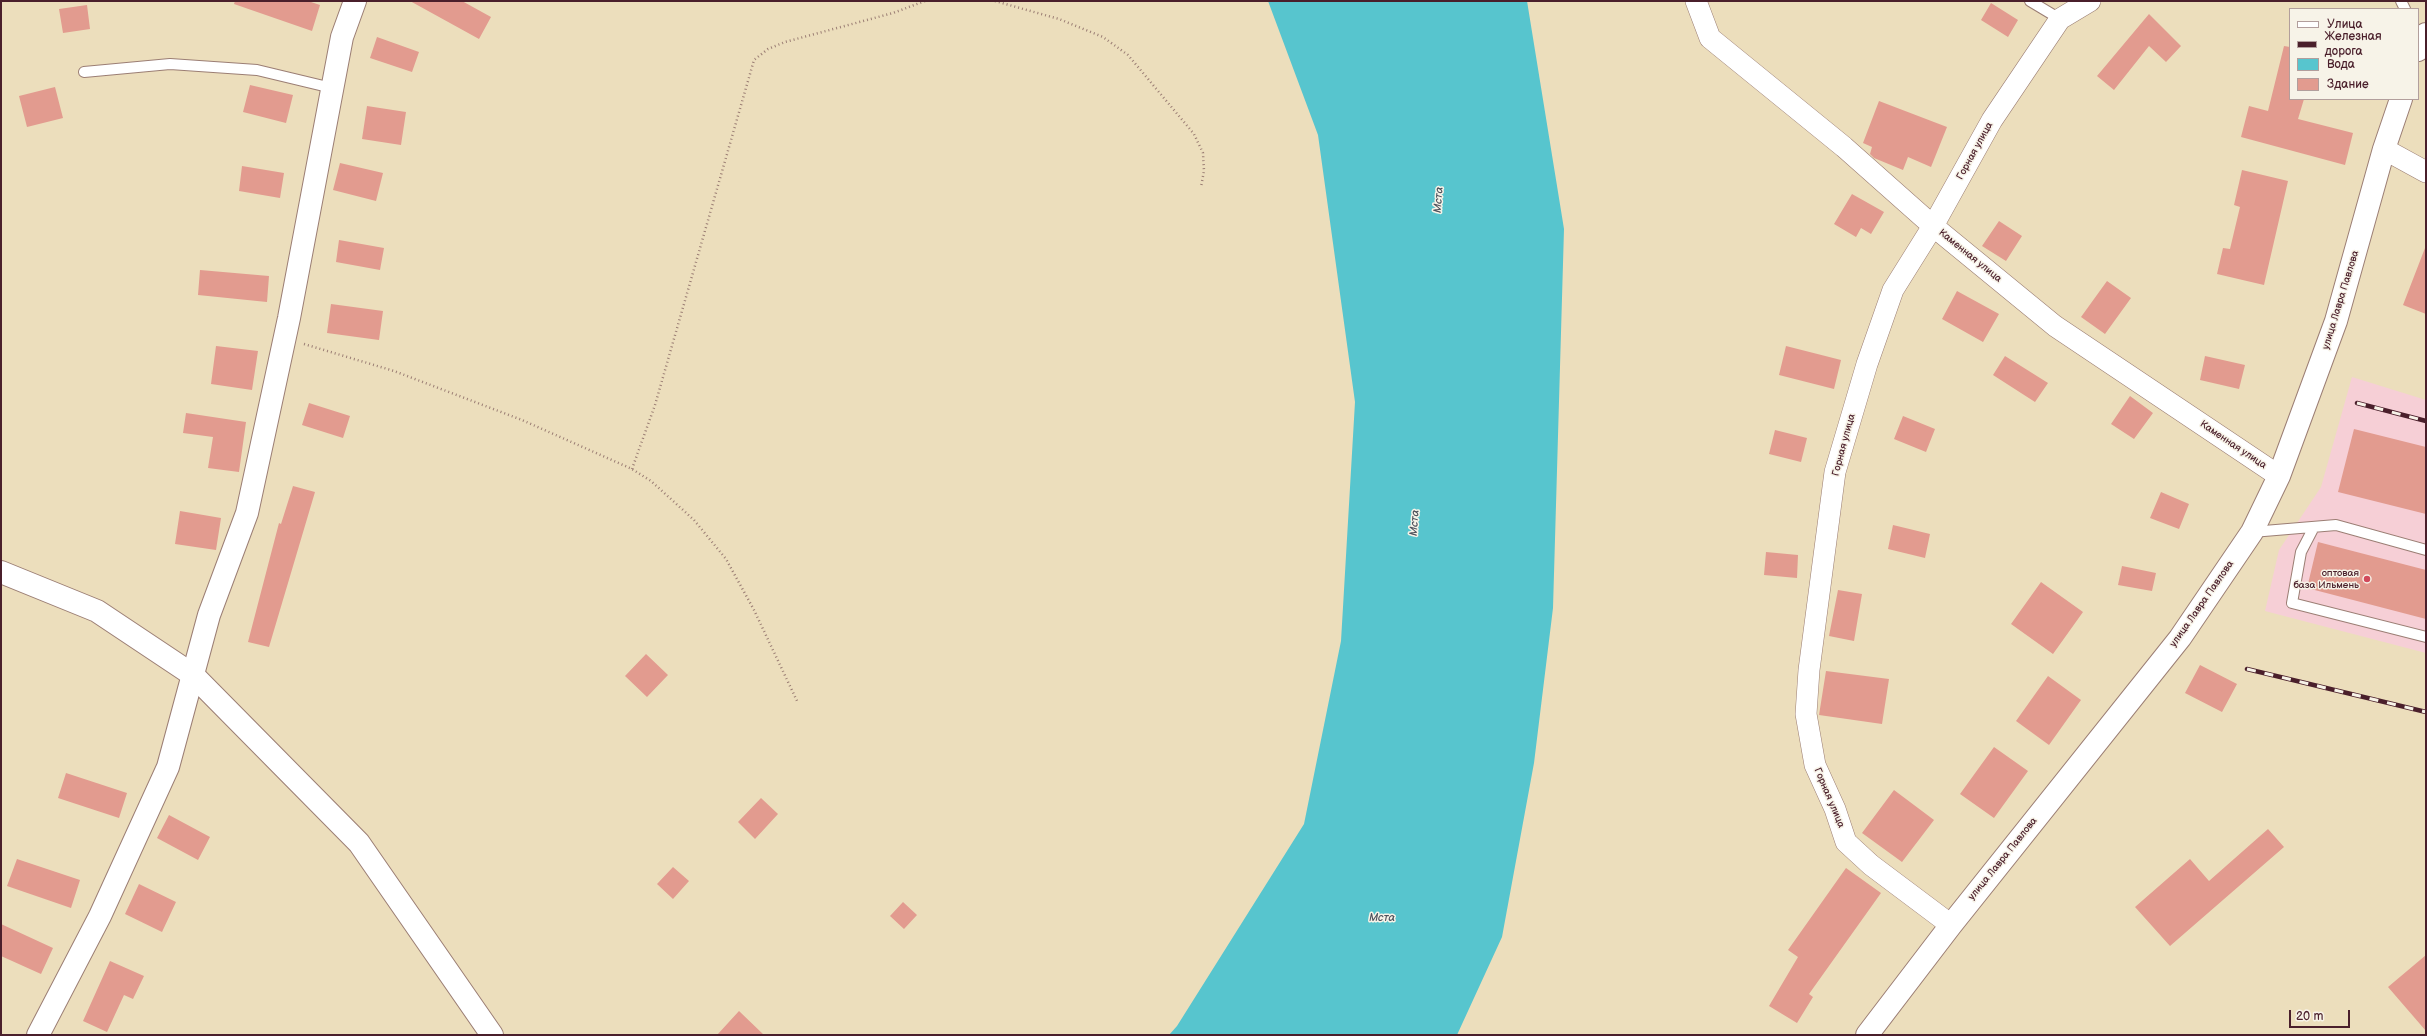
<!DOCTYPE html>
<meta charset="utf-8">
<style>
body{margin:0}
#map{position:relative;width:2427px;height:1036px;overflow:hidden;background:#ecdebc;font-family:"Balsamiq Sans",sans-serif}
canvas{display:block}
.frame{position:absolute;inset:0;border:2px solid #4a1f2b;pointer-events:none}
.legend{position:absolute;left:2289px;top:8px;width:130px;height:92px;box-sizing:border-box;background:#f7f3e8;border:1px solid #b29e9c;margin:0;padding:5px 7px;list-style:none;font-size:12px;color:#4a1f2b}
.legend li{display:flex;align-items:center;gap:8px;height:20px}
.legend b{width:20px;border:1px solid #b29e9c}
.scale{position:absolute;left:2289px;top:1010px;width:61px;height:18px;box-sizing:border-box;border:2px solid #4a1f2b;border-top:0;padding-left:5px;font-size:12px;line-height:14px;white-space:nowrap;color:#4a1f2b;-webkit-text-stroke:3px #f7f3e8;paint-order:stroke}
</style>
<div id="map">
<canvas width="2427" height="1036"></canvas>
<div class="frame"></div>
<ul class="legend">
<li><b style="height:5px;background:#fff"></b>Улица</li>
<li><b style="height:5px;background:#4a1f2b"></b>Железная дорога</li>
<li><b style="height:11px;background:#57c5ce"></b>Вода</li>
<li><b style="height:11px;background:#e29b8f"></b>Здание</li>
</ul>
<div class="scale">20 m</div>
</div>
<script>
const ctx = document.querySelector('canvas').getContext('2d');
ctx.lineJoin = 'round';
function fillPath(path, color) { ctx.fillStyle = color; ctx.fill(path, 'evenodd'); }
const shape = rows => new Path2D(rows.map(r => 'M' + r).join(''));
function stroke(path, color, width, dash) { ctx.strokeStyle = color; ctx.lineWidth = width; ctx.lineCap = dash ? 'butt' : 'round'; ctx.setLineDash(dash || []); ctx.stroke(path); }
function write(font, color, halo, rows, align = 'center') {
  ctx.font = font + ' "Balsamiq Sans",sans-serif'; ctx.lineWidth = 3; ctx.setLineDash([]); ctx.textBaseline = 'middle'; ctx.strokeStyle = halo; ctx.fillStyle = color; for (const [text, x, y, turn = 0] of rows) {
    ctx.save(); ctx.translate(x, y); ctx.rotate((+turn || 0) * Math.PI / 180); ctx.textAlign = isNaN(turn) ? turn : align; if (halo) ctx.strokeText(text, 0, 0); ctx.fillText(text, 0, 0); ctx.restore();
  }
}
fillPath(shape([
 [2352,377,2426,400,2426,653,2265,611,2279,550,2321,487]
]), '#f6cfd6');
fillPath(shape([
 [1268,1,1527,1,1564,229,1553,608,1534,763,1502,937,1457,1035,1169,1035,1177,1026,1304,824,1341,641,1355,402,1318,135]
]), '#57c5ce');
fillPath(shape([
 [235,1,308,1,320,5,312,31,234,4],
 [410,1,462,1,491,17,479,39],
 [1991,3,2018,20,2008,37,1981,20],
 [87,5,90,29,63,33,59,9],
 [2149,14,2181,46,2166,62,2149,46,2114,90,2097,76],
 [377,37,419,52,412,72,370,58],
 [2284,46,2290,47,2290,99,2304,99,2298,119,2353,133,2345,165,2241,137,2249,106,2268,111],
 [250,85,293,95,286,123,243,112],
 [55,87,63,118,27,127,19,96],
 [1879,101,1947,127,1931,167,1908,157,1903,170,1874,158,1870,154,1872,147,1863,143],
 [367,106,406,112,401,145,362,139],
 [340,163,383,173,376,201,333,190],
 [242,166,284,173,280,198,239,191],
 [2242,170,2288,181,2264,285,2217,274,2223,248,2230,249,2240,207,2234,205],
 [1852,194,1884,212,1871,234,1861,228,1856,237,1834,224],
 [1999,221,2022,236,2006,261,1982,246],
 [339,240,384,248,380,270,336,262],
 [2425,248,2426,249,2426,314,2403,305],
 [200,270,269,276,267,302,198,295],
 [2107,281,2131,298,2105,334,2081,317],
 [1957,291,1999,314,1983,342,1942,319],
 [331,304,383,311,379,340,327,333],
 [216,346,258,351,252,390,211,384],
 [1786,346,1841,360,1834,389,1779,375],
 [2005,356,2048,383,2035,402,1993,375],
 [2205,356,2245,365,2239,389,2200,380],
 [2130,396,2153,413,2134,439,2111,424],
 [309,403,350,416,343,438,302,425],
 [186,413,246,422,239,472,208,468,213,437,183,433],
 [1903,416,1935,429,1926,452,1894,439],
 [2354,429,2426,447,2426,514,2338,492],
 [1775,430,1807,438,1801,462,1769,454],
 [293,486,315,492,269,647,248,642,279,523,281,524],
 [2161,492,2189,504,2179,529,2150,518],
 [180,511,221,518,216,550,175,544],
 [1893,525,1930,534,1925,558,1888,549],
 [2318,542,2426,570,2426,619,2307,588],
 [1766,552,1798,555,1797,578,1764,575],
 [2122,566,2156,573,2152,591,2118,585],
 [2041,582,2083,612,2053,654,2011,624],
 [1838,590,1862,594,1854,641,1829,636],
 [646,654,668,675,647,697,625,676],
 [2200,665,2237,684,2222,712,2185,693],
 [1826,671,1889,679,1882,724,1819,715],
 [2048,676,2081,700,2049,745,2016,721],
 [1994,747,2028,771,1994,818,1960,794],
 [66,773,127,793,119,818,58,798],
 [1894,790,1934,820,1902,862,1862,833],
 [761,798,778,814,755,839,738,822],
 [169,815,210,837,198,860,157,838],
 [2268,829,2284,847,2170,946,2135,907,2190,859,2209,881],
 [17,859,80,880,71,908,7,886],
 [673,867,689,881,673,899,657,884],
 [1846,868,1881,893,1809,994,1813,997,1797,1023,1769,1006,1798,957,1788,950],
 [139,884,176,902,162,932,125,914],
 [903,902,917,915,904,929,890,916],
 [1,924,53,948,41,974,1,956],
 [2426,955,2426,1031,2388,987],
 [110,961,144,976,133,999,124,995,107,1032,83,1021],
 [739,1011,764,1035,717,1035]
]), '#e29b8f');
const service = shape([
 [2030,1,2060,19],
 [2401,1,2405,9],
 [84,72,170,64,257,70,332,88],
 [2314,527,2301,552,2292,603,2426,637],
 [2252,532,2336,525,2426,550]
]);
const minor = shape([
 [1696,1,1710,38,1844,147,1933,226,2055,326,2279,476],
 [2384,149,2426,172],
 [1951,925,1871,865,1846,842,1835,809,1815,765,1806,714,1809,670,1835,472,1867,364,1893,290,1933,226,1992,120,2060,19,2090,1]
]);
const tertiary = shape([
 [38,1035,100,916,168,767,209,615,247,513,289,318,342,37,355,1]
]);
const secondary = shape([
 [1,572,97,611,193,675,359,843,492,1035]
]);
const primary = shape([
 [2418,50,2426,34],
 [1867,1035,1951,925,2180,638,2252,532,2279,476,2336,321,2384,149,2401,99]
]);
stroke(service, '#9b7e74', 12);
stroke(minor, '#9b7e74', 22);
stroke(tertiary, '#9b7e74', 24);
stroke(secondary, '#9b7e74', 24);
stroke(primary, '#9b7e74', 24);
stroke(shape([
 [995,1,1059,19,1103,37,1128,55,1194,134,1203,153,1204,171,1201,187],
 [304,344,394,371,522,420,632,469,651,481,694,520,726,559,754,610,798,703],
 [632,469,655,405,754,60,768,49,785,42,893,13,925,1]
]), '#9b7e74', 2.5, [1, 3]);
stroke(service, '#fff', 10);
stroke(minor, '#fff', 21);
stroke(tertiary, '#fff', 22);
stroke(secondary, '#fff', 22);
stroke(primary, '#fff', 22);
const rail = shape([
 [2357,403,2426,421],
 [2247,669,2426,712]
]);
stroke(rail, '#4a1f2b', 4.5);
stroke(rail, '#f7f3e8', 3, [9]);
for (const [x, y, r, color] of [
 [2367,579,4,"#d1495b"]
]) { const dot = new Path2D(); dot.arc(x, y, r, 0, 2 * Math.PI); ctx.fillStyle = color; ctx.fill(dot); stroke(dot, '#f7f3e8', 1.5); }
write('10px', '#4a1f2b', '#f7f3e8', [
 ["Горная улица",1975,151,-61],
 ["Каменная улица",1970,256,39],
 ["улица Лавра Павлова",2341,300,-73],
 ["Горная улица",1844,445,-75],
 ["Каменная улица",2233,445,34],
 ["улица Лавра Павлова",2202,604,-55],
 ["Горная улица",1829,798,67],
 ["улица Лавра Павлова",2003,859,-51]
]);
write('10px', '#4a1f2b', '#f7f3e8', [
 ["оптовая",2359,573],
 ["база Ильмень",2359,585]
], 'right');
write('italic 11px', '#4e515c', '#f7f3e8', [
 ["Мста",1439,200,-86],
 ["Мста",1415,523,-86],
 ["Мста",1382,918]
]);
</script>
